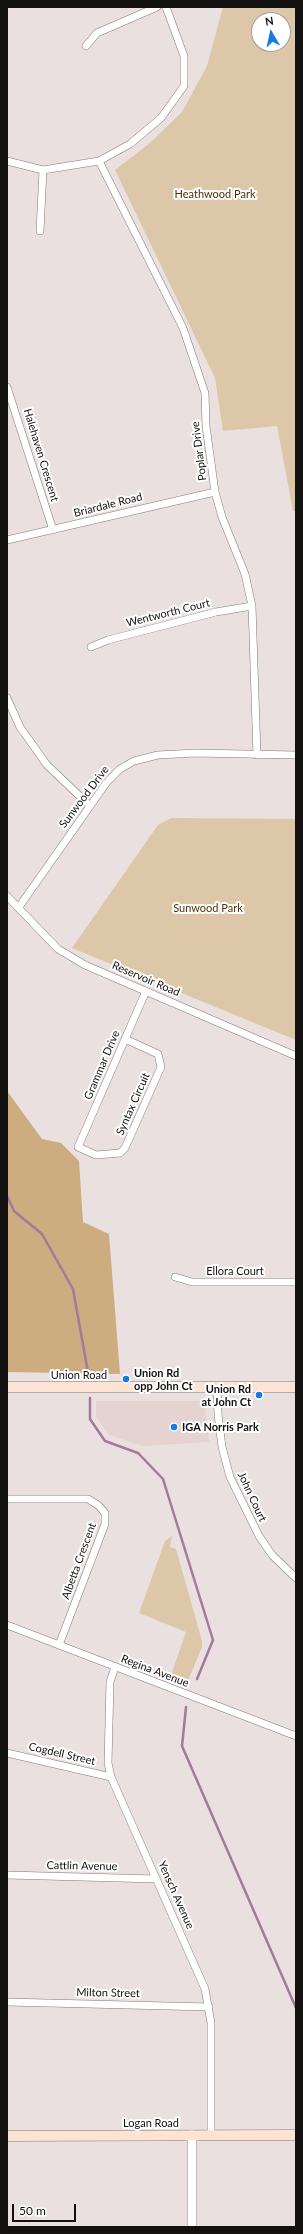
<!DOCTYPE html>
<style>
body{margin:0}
#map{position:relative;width:303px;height:2234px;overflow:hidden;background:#e9e0df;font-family:Lato,sans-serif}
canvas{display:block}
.frame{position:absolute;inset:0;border:8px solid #131010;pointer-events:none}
.north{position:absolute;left:251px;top:12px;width:40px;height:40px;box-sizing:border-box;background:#fff;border:1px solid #a19f9f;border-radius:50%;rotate:351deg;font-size:11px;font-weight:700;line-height:16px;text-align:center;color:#131010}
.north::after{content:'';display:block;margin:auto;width:14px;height:18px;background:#157be3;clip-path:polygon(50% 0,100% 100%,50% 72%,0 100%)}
.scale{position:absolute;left:12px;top:2204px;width:64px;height:18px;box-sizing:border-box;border:2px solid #131010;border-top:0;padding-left:5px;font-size:12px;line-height:14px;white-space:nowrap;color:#131010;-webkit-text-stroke:3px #fff;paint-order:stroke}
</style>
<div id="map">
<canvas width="303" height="2234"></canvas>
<div class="frame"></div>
<div class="north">N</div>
<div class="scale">50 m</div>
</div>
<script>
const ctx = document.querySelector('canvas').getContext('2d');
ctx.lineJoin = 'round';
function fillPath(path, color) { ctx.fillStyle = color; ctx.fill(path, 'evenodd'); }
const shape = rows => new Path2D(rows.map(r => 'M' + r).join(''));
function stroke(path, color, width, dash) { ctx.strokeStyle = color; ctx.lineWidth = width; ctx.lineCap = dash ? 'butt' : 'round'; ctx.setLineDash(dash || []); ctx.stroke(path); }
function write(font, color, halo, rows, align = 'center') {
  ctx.font = font + ' Lato,sans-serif'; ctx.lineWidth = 4; ctx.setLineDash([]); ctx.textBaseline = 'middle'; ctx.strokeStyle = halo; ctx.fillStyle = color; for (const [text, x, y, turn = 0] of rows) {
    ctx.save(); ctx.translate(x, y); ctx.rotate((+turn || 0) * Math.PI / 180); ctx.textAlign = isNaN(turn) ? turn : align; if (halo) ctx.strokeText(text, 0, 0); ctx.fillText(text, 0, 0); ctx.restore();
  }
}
fillPath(shape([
 [96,1401,200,1401,205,1408,209,1442,142,1446,109,1435,96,1417]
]), '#e4d3d1');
fillPath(shape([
 [223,7,296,7,296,511,293,511,277,426,223,431,215,378,115,170,150,143,182,112,207,66],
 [259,20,283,20,283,44,259,44],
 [171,818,296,819,296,1040,72,948,158,825],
 [172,1536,170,1547,176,1549,202,1641,202,1647,187,1683,170,1678,186,1632,139,1613,165,1541]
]), '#dcc7a9');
fillPath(shape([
 [7,1091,42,1139,61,1143,79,1161,83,1222,109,1234,120,1374,7,1372]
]), '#cdad7f');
stroke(shape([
 [7,1196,14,1211,42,1234,73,1289,89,1378],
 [90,1398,90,1419,105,1441,138,1453,163,1479,213,1640,197,1679],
 [186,1707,182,1746,296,2008]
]), '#a3799c', 2.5);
const minor = shape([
 [86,46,97,33,157,7],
 [7,161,43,170,99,161,130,144,161,118,184,86,184,56,166,7],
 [99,161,183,328,205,393,206,426,215,492,222,517,245,574,252,606,257,755],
 [40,231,43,170],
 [7,387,53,530],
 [7,540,215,492],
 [91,647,108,640,216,612,252,606],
 [7,698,20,727,47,765,90,806],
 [7,896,58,949,85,965,296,1056],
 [19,907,107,782,120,769,134,761,158,755,195,753,296,755],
 [125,1039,158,1054,161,1067,125,1148,120,1153,96,1155,78,1147,146,991],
 [175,1277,192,1282,296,1282],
 [217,1387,218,1414,222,1447,230,1477,259,1536,272,1555,296,1578],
 [7,1499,88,1499,98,1505,105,1513,105,1524,59,1645],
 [7,1625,296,1736],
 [115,1667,110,1682,108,1763,111,1777,205,1989,211,2023,211,2135],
 [7,1753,111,1777],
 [7,1875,156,1879],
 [7,2002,209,2007]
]);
const tertiary = shape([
 [192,2135,192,2227]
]);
const secondary = shape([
 [7,1387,296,1387],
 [7,2136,296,2135]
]);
stroke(minor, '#827a79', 8);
stroke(tertiary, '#827a79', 10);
stroke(secondary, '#827a79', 11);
stroke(minor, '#fff', 7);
stroke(tertiary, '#fff', 9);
stroke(secondary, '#fce3d4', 10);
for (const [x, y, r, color] of [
 [126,1379,4,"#157be3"],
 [259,1395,4,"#157be3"],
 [174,1427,4,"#157be3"]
]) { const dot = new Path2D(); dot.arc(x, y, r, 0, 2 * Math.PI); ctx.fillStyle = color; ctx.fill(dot); stroke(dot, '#fff', 1.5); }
write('11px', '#49330d', '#fff', [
 ["Heathwood Park",215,194],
 ["Sunwood Park",208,908]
]);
write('11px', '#131010', '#fff', [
 ["Poplar Drive",199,451,-97],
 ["Halehaven Crescent",41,455,73],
 ["Briardale Road",108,505,-14],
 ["Wentworth Court",168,613,-14],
 ["Sunwood Drive",84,797,-53],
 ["Reservoir Road",146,979,23],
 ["Grammar Drive",102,1065,-67],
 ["Syntax Circuit",133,1104,-66],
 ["Ellora Court",235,1271],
 ["Union Road",79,1375],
 ["John Court",252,1497,65],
 ["Albetta Crescent",79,1561,-70],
 ["Regina Avenue",155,1671,21],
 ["Cogdell Street",62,1754,13],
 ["Cattlin Avenue",82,1866,1],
 ["Yensch Avenue",176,1895,66],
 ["Milton Street",108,1993,1],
 ["Logan Road",151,2123]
]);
write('bold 11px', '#131010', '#fff', [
 ["Union Rd",134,1373],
 ["opp John Ct",134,1386],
 ["Union Rd",251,1389,"right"],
 ["at John Ct",251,1402,"right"],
 ["IGA Norris Park",182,1427]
], 'left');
</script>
